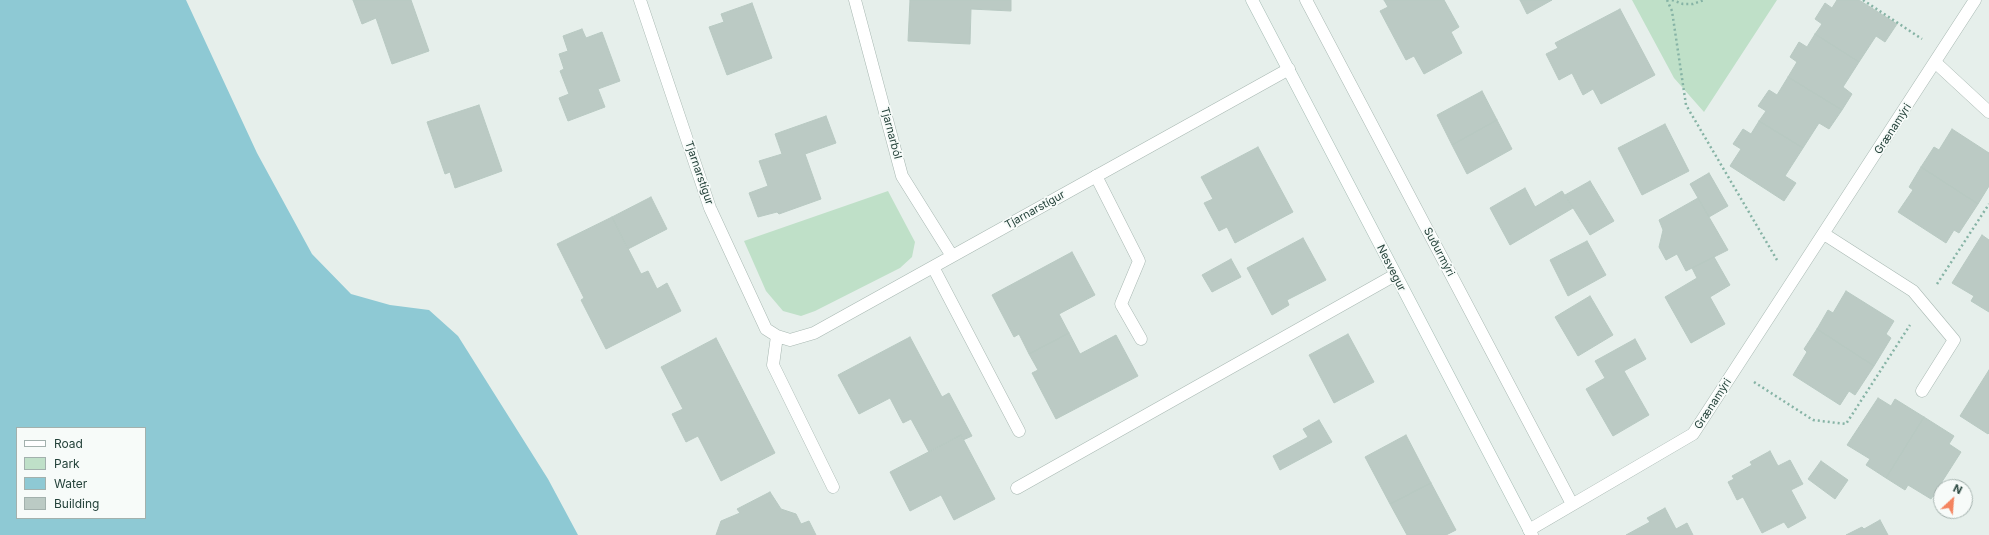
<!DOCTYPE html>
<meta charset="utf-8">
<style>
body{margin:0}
#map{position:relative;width:1989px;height:535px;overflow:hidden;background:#e6efeb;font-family:Inter,sans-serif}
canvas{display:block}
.legend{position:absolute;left:16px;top:427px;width:130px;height:92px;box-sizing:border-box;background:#f7fbf9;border:1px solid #a3b1ad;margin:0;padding:5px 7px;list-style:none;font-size:12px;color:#24423a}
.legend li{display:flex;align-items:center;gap:8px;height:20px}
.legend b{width:20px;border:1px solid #a3b1ad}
.north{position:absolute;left:1933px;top:479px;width:40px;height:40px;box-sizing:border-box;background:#f7fbf9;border:1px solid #a3b1ad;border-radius:50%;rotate:26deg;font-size:11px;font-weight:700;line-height:16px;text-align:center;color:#24423a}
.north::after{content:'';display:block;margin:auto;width:14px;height:18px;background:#f4845f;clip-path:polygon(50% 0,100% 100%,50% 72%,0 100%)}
</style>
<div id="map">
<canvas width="1989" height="535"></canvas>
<ul class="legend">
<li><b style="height:5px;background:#fff"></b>Road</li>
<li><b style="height:11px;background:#bfe0c8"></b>Park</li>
<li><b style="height:11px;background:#8ec9d4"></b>Water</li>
<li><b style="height:11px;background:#bbcac4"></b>Building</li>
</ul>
<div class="north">N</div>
</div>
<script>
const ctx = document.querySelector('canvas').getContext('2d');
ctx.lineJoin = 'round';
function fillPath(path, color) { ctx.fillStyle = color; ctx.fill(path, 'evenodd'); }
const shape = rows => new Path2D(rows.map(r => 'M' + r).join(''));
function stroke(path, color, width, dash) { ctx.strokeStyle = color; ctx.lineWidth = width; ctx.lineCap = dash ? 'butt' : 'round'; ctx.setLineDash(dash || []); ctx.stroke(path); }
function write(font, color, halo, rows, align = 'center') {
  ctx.font = font + ' Inter,sans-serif'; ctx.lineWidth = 3.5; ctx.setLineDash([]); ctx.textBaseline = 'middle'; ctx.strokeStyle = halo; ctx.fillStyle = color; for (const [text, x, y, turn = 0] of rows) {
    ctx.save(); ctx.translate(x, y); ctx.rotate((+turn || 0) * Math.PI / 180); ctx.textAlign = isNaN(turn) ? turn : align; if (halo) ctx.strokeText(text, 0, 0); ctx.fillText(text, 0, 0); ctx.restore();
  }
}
fillPath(shape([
 [1632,0,1777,0,1704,112,1674,78],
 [888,191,915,242,912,257,900,268,815,311,801,316,783,311,766,291,744,241]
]), '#bfe0c8');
fillPath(shape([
 [0,0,186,0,257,153,312,254,351,294,390,305,429,310,458,336,548,479,578,535,0,535],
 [17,428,145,428,145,518,17,518]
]), '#8ec9d4');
const building = shape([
 [353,0,411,0,429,51,392,64,376,18,362,24,353,0],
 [910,0,1011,0,1011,11,971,9,970,44,908,41,910,0],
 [1384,0,1444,0,1459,27,1451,32,1462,53,1424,74,1414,56,1406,60,1380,11,1388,7,1384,0],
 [1520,0,1552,0,1527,14,1520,0],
 [1837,0,1859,0,1897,24,1885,42,1876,36,1859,62,1815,34,1822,24,1815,19,1825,3,1832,8,1837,0],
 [752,3,772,58,727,75,709,27,724,22,721,14,752,3],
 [1620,9,1655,75,1601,104,1593,89,1583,95,1572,73,1559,80,1546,54,1558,48,1555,43,1620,9],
 [582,29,586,38,602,32,620,81,598,89,605,107,568,121,559,98,569,94,560,71,564,69,559,54,568,51,563,36,582,29],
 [1815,34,1859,62,1843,87,1852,94,1842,110,1788,77,1797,62,1790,57,1799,42,1807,47,1815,34],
 [1788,77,1842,110,1829,129,1819,123,1803,148,1759,121,1766,111,1758,106,1769,90,1777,95,1788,77],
 [1482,91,1497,120,1452,145,1437,115,1482,91],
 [479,105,502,171,455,188,450,172,445,174,427,122,479,105],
 [826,116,836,143,805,154,821,199,779,214,777,212,758,217,749,193,768,186,759,161,782,154,775,134,826,116],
 [1497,120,1512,149,1467,174,1452,145,1497,120],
 [1759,121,1803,148,1785,176,1796,183,1784,201,1730,166,1741,149,1733,144,1743,129,1751,134,1759,121],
 [1665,124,1689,171,1642,195,1618,148,1665,124],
 [1952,129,1989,153,1989,186,1978,204,1921,167,1934,147,1939,150,1952,129],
 [1258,147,1293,212,1235,243,1227,227,1219,231,1204,203,1213,199,1201,177,1258,147],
 [1921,167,1978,204,1959,233,1954,230,1946,243,1898,212,1913,190,1909,187,1921,167],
 [1709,173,1728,206,1709,217,1690,184,1709,173],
 [1590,181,1614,221,1590,235,1565,195,1590,181],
 [1525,188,1535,207,1562,191,1573,208,1510,245,1490,208,1525,188],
 [651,197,667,229,628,249,612,217,651,197],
 [1698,198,1728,250,1686,271,1677,254,1666,260,1659,247,1663,230,1659,220,1698,198],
 [612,217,641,274,648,271,657,289,667,283,681,311,606,349,581,300,584,298,557,244,612,217],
 [1982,235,1989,240,1989,312,1971,301,1974,296,1952,283,1982,235],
 [1303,238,1326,280,1287,300,1289,305,1272,315,1247,268,1303,238],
 [1587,241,1606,275,1568,296,1550,260,1587,241],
 [1072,252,1095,295,1059,314,1069,333,1029,354,1019,334,1014,337,992,295,1072,252],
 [1714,257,1730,285,1710,297,1725,324,1691,343,1665,297,1697,278,1692,268,1714,257],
 [1231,259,1241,277,1212,292,1202,275,1231,259],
 [1846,291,1894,321,1886,334,1891,338,1874,366,1817,329,1828,310,1833,313,1846,291],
 [1590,296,1613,335,1578,356,1555,317,1590,296],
 [1817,329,1874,366,1855,395,1849,391,1840,405,1793,375,1807,352,1804,349,1817,329],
 [1069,333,1080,354,1116,335,1138,376,1056,419,1032,373,1038,370,1029,354,1069,333],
 [1348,334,1374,382,1334,403,1309,355,1348,334],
 [910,337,942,397,949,393,972,436,963,440,961,435,929,452,911,419,903,423,890,398,859,414,838,375,910,337],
 [716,338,775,453,721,481,698,436,686,442,672,414,683,409,661,367,716,338],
 [1635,339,1646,359,1624,371,1649,415,1613,436,1586,389,1605,378,1595,361,1635,339],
 [1989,370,1989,433,1988,434,1960,416,1989,370],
 [1878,398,1891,406,1895,399,1924,417,1886,478,1866,465,1870,459,1847,445,1878,398],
 [1924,417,1954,436,1949,444,1961,452,1931,499,1908,485,1905,490,1886,478,1924,417],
 [1319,420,1332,442,1280,470,1273,456,1308,437,1303,429,1319,420],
 [961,435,995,499,954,520,941,495,910,511,890,472,961,435],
 [1406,435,1431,483,1390,504,1365,457,1406,435],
 [1770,451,1778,466,1790,460,1803,484,1791,490,1806,518,1788,528,1784,522,1762,533,1743,497,1737,500,1728,482,1734,479,1732,476,1752,465,1750,462,1770,451],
 [1821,461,1848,480,1835,499,1808,479,1821,461],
 [1431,483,1456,530,1446,535,1407,535,1390,504,1431,483],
 [770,492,781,509,796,514,801,524,809,521,816,535,716,535,721,521,740,513,737,509,770,492],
 [1665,508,1676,529,1687,523,1693,535,1626,535,1650,522,1647,518,1665,508],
 [1880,520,1888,535,1846,535,1862,527,1864,529,1880,520]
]);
fillPath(building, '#bbcac4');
stroke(building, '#b8c9c2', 1);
const lane = shape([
 [1096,176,1139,261,1121,304,1141,339]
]);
const street = shape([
 [640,0,710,208,766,329,777,336,790,340,814,333,1289,69],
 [855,0,902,176,952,256],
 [1306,0,1572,504],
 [1936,63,1989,112],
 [1824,234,1913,291,1954,340,1922,391],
 [933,267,1019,431],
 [777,336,773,365,833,487],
 [1017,488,1395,275],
 [1529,530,1693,434,1975,0]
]);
const secondary = shape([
 [1252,0,1532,535]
]);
stroke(lane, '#a8b8b2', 13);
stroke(street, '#a8b8b2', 13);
stroke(secondary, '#a4bbb3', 13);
stroke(shape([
 [1667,0,1672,11,1686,105,1777,260],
 [1672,0,1683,4,1693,4,1704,0],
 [1863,0,1922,39],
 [1937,284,1989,204],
 [1754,382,1813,420,1846,424,1910,325]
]), '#86b3a5', 2.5, [2, 3]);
stroke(lane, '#fff', 12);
stroke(street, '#fff', 12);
stroke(secondary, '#fff', 12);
write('11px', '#24423a', '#f7fbf9', [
 ["Grænamýri",1893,129,-57],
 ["Tjarnarból",891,133,75],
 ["Tjarnarstígur",699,173,71],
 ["Tjarnarstígur",1035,210,-29],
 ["Suðurmýri",1439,252,62],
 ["Nesvegur",1391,268,63],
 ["Grænamýri",1713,404,-57]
]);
</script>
